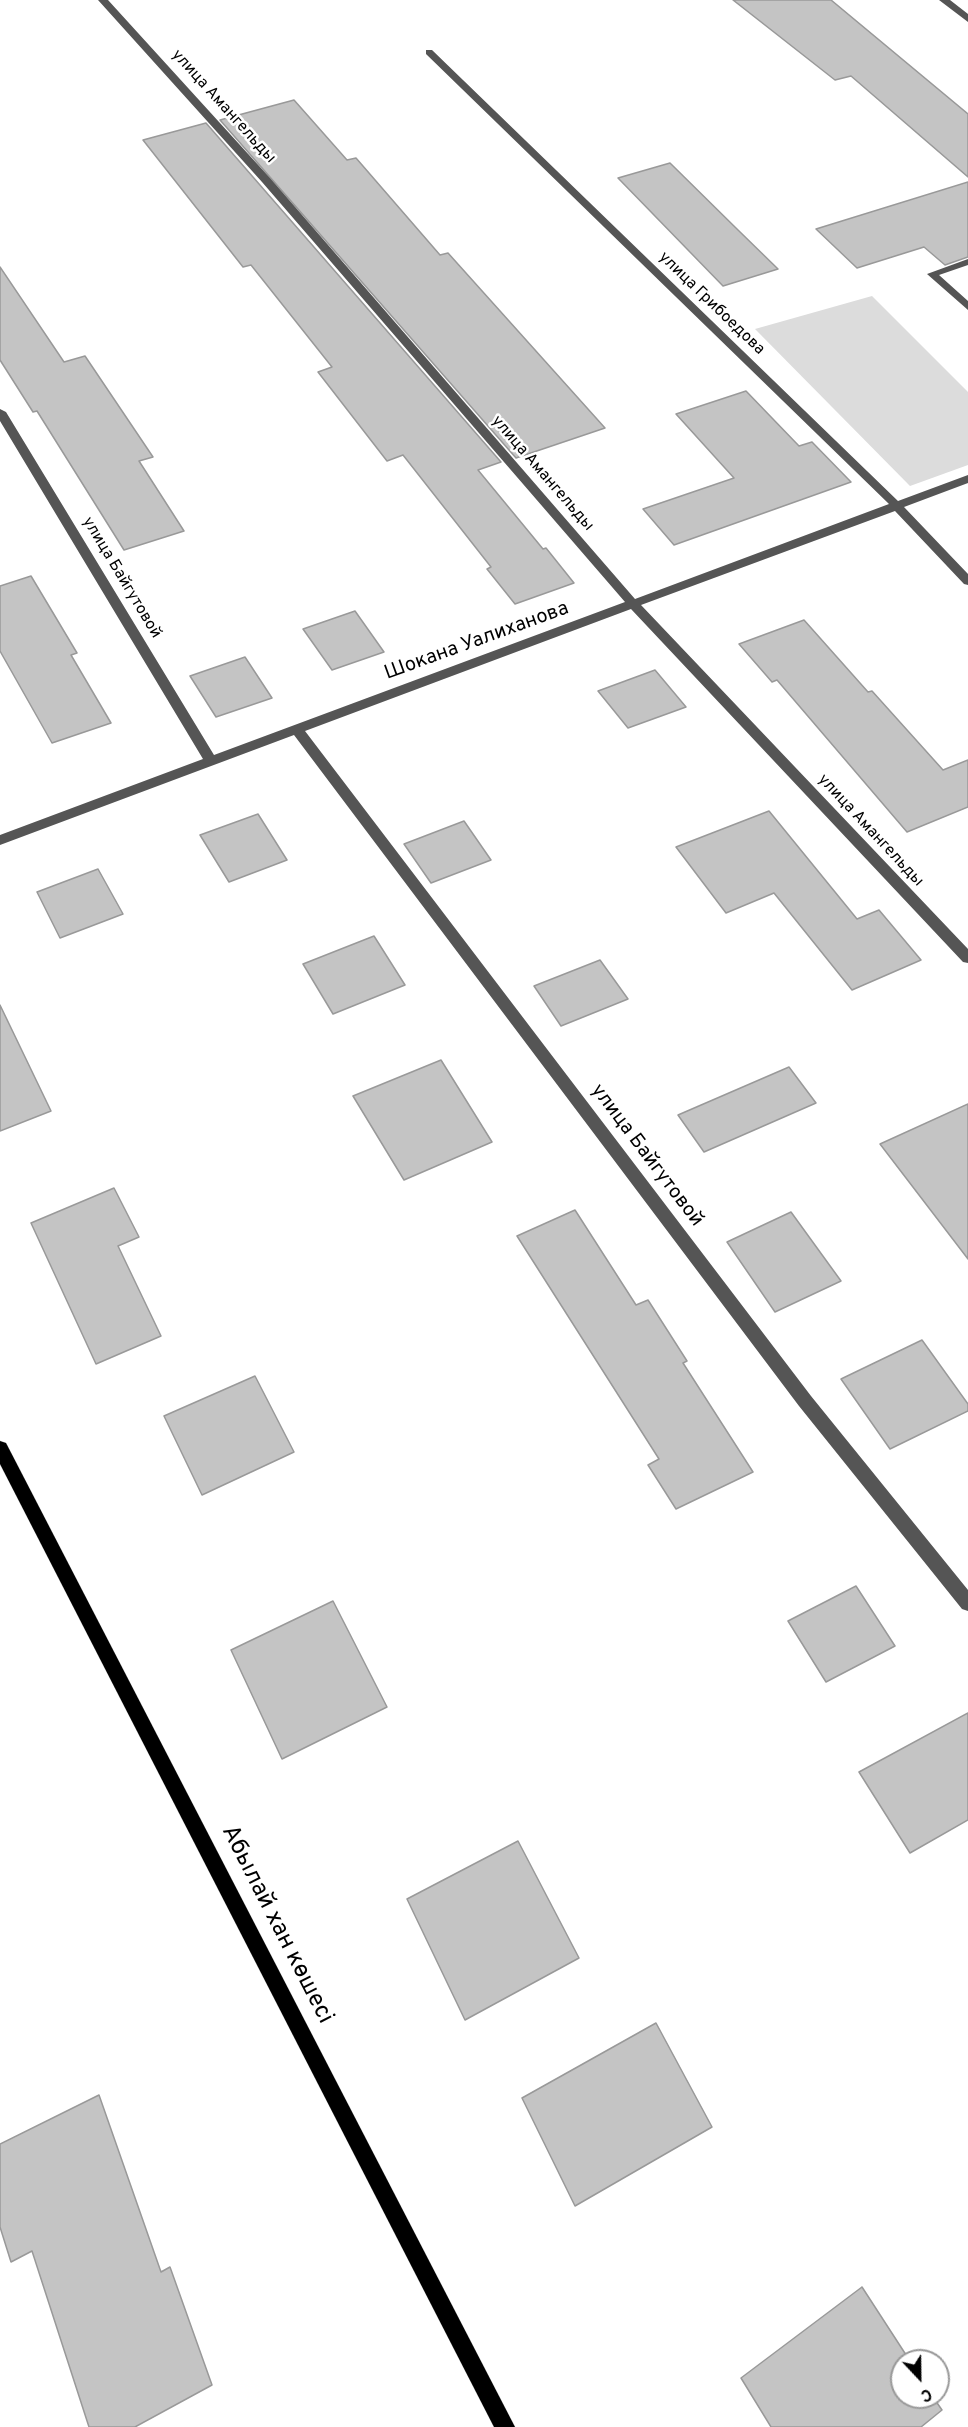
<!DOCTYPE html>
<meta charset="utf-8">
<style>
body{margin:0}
#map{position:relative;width:968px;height:2427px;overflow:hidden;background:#fff;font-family:Overpass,sans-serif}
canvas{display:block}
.north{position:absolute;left:890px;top:2349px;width:60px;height:60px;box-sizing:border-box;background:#fff;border:2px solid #999;border-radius:50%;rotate:158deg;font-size:16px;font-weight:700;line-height:24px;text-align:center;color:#000}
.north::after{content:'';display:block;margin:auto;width:21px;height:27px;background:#000;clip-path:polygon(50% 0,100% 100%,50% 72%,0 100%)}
</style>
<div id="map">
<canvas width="968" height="2427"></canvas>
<div class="north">С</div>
</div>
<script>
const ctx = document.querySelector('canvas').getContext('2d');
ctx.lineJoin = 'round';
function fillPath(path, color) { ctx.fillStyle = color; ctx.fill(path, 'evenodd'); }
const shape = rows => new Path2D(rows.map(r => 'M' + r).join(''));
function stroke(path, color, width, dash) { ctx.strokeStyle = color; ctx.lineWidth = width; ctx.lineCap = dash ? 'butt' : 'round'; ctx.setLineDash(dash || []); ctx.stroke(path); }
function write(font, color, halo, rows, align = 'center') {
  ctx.font = font + ' Overpass,sans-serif'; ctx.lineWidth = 5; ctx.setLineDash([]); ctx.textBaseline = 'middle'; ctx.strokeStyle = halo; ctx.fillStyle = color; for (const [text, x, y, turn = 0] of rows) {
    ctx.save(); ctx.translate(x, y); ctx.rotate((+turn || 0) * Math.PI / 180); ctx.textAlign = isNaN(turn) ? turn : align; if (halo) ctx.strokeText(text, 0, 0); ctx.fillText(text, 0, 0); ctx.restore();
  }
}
fillPath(shape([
 [872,296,968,392,968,465,910,486,755,329]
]), '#dcdcdc');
const building = shape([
 [733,0,831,0,968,114,968,177,851,76,835,80,733,0],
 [294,100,347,160,356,158,440,255,448,253,605,428,516,458,220,120,294,100],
 [206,123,501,462,478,470,543,549,546,548,574,583,515,604,487,569,491,567,403,455,387,461,318,372,332,367,251,265,243,267,143,140,206,123],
 [670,163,738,230,778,269,723,286,618,178,670,163],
 [968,182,968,257,945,265,924,247,857,268,816,229,968,182],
 [0,267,64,362,85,356,153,457,139,461,184,531,124,550,37,411,33,412,0,360,0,267],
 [746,391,799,446,812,442,851,482,674,545,643,509,734,478,676,414,746,391],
 [31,576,77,653,71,655,111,723,52,743,0,651,0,586,31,576],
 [355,611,384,652,332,670,303,629,355,611],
 [804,620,868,692,872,691,943,770,968,760,968,807,907,832,777,680,772,682,739,644,804,620],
 [245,657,272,698,216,717,190,676,245,657],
 [655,670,686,707,628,728,598,691,655,670],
 [769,811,857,919,879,910,921,960,852,990,774,893,726,913,676,847,769,811],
 [258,814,287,860,229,882,200,835,258,814],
 [464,821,491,860,431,883,404,844,464,821],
 [98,869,123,914,60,938,37,892,98,869],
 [374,936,405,985,333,1014,303,964,374,936],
 [600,960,628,999,561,1026,534,986,600,960],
 [0,1005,51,1111,0,1131,0,1005],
 [441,1060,492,1142,404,1180,353,1096,441,1060],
 [789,1067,816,1103,704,1152,678,1115,789,1067],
 [968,1104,968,1259,880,1144,968,1104],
 [114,1188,139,1237,118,1246,161,1336,96,1364,31,1223,114,1188],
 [575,1210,636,1305,648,1300,687,1361,683,1363,753,1472,676,1509,648,1465,659,1459,517,1236,575,1210],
 [791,1212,841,1281,775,1312,727,1242,791,1212],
 [922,1340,968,1404,968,1411,890,1449,841,1379,922,1340],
 [255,1376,294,1452,202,1495,164,1416,255,1376],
 [856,1586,895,1646,826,1682,788,1621,856,1586],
 [333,1601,387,1707,282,1759,231,1650,333,1601],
 [968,1713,968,1820,910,1853,859,1772,968,1713],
 [518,1841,579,1958,465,2020,407,1899,518,1841],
 [656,2023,712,2127,575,2206,522,2098,656,2023],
 [99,2095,161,2272,170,2267,212,2385,135,2427,89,2427,32,2251,11,2262,0,2227,0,2144,99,2095],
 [862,2287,910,2361,902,2361,902,2397,933,2397,942,2410,921,2427,771,2427,741,2378,862,2287]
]);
fillPath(building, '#c4c4c4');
stroke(building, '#999', 1.5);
const major = shape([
 [0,1441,6,1443,515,2427,494,2427,0,1464,0,1441]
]);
stroke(major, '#dbdbdb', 1);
fillPath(shape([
 [98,0,108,0,270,178,635,599,889,504,426,54,426,50,432,50,898,501,968,475,968,483,904,507,968,574,968,585,964,584,895,511,641,605,968,949,968,963,963,962,631,609,305,731,811,1396,968,1590,968,1611,962,1609,799,1406,294,735,0,845,0,835,203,759,0,421,0,409,6,412,214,755,625,602,262,182,98,0],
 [939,0,950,0,968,14,968,22,939,0],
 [968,259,968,265,939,275,968,301,968,310,927,274,968,259]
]), '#555');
fillPath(major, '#000');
write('16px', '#000', '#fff', [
 ["улица Амангельды",223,107,48],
 ["улица Грибоедова",711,304,44],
 ["улица Амангельды",542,474,49],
 ["улица Байгутовой",121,578,59],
 ["улица Амангельды",870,831,47]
]);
write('20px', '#000', '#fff', [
 ["Шокана Уалиханова",477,642,-20],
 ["улица Байгутовой",646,1156,53]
]);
write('24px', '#000', '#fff', [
 ["Абылай хан көшесі",276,1925,63]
]);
</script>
